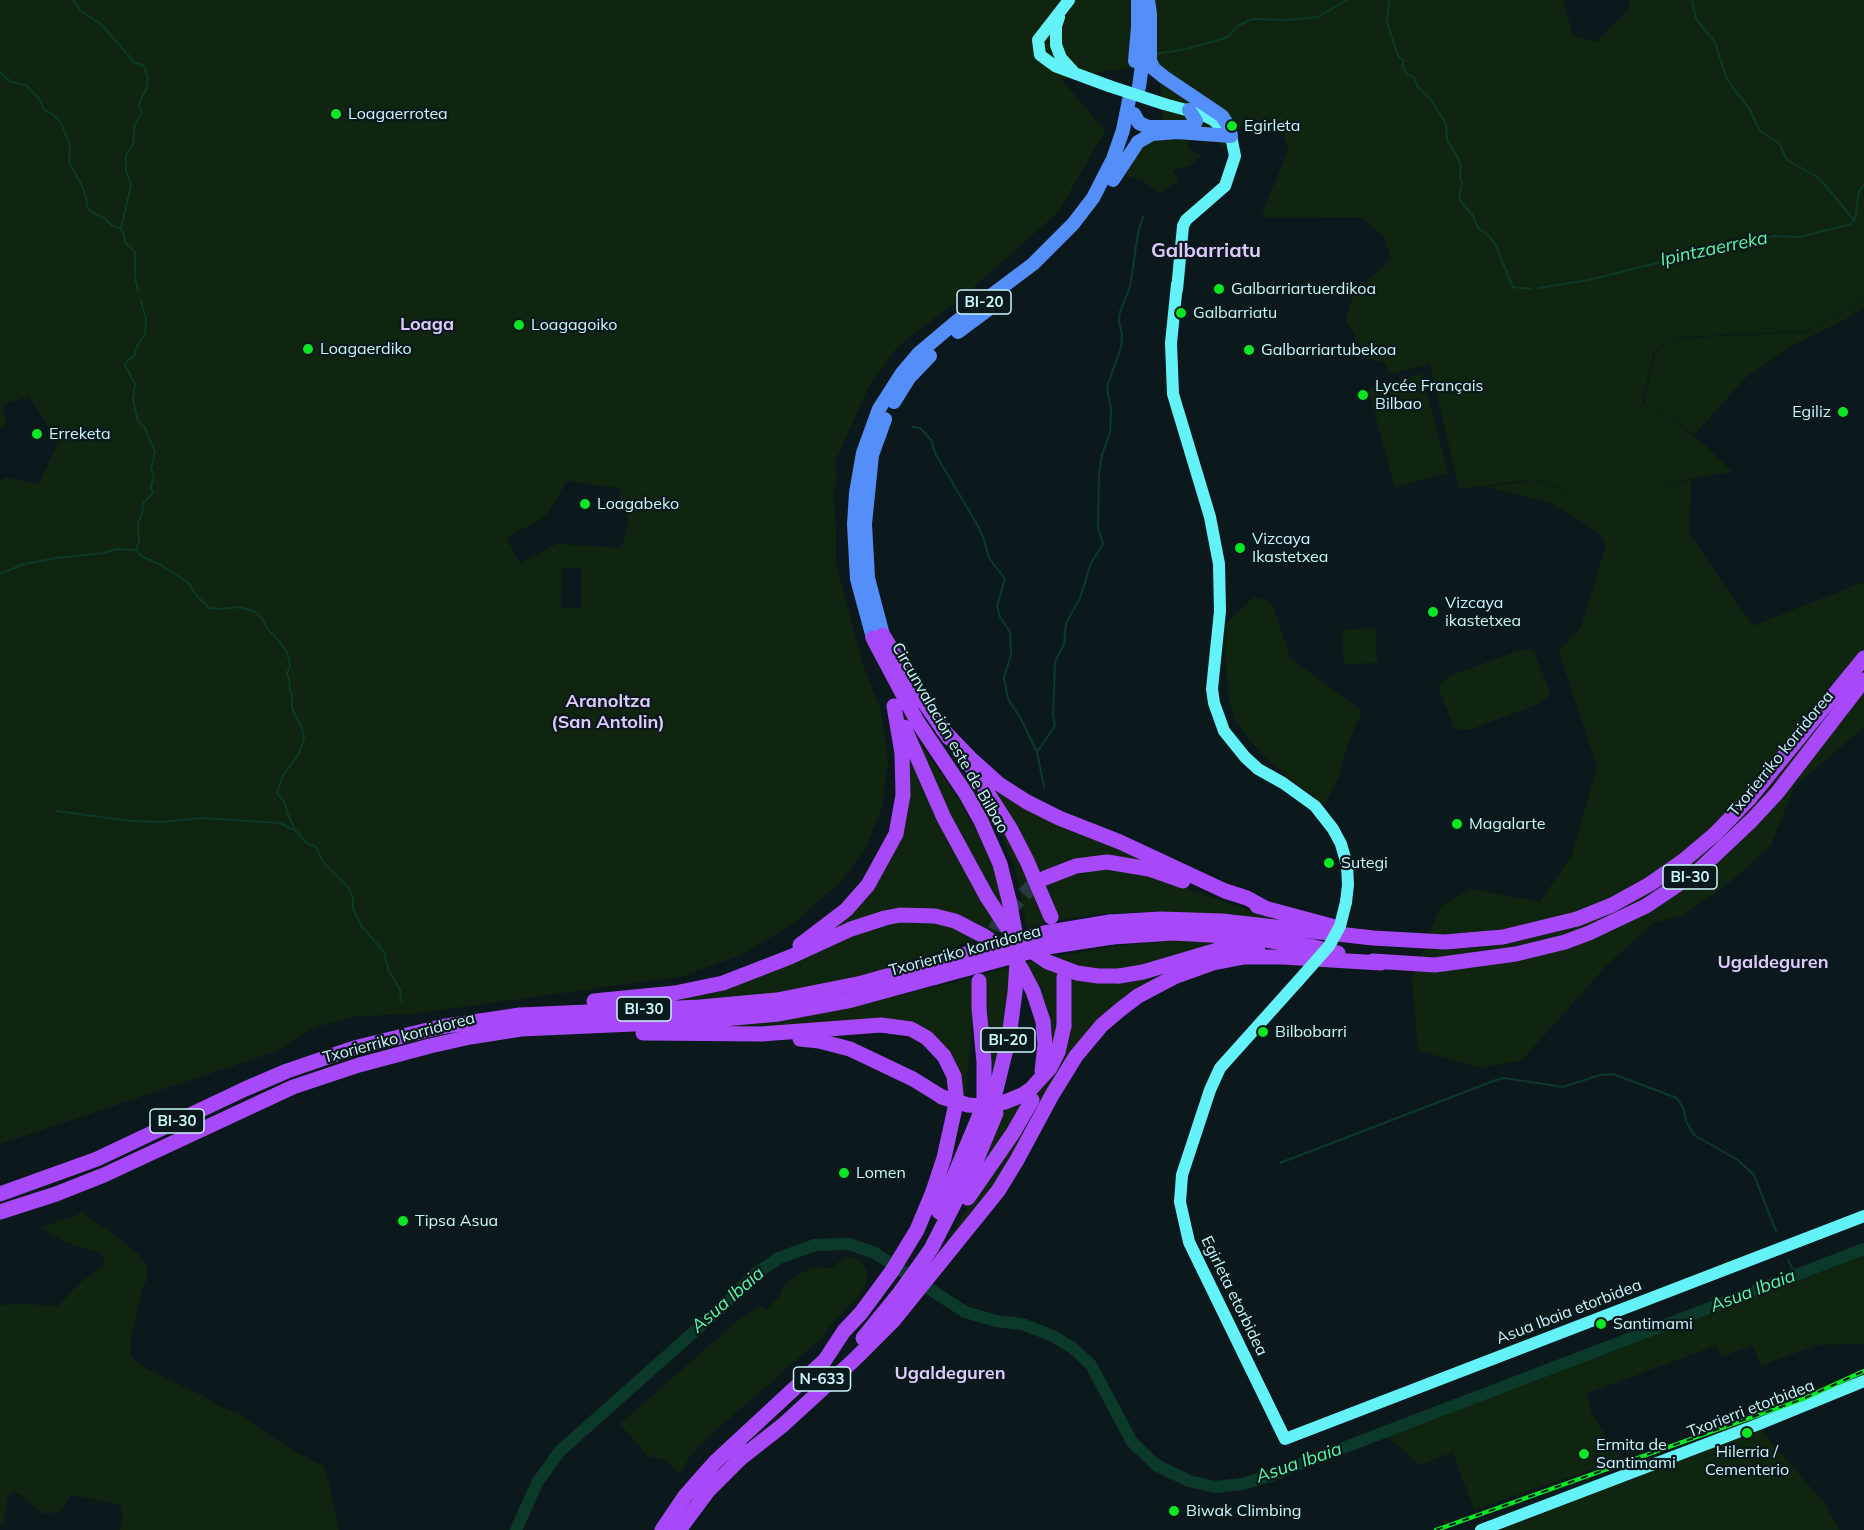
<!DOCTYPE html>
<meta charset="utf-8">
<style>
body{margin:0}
canvas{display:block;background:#0c191c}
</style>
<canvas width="1864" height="1530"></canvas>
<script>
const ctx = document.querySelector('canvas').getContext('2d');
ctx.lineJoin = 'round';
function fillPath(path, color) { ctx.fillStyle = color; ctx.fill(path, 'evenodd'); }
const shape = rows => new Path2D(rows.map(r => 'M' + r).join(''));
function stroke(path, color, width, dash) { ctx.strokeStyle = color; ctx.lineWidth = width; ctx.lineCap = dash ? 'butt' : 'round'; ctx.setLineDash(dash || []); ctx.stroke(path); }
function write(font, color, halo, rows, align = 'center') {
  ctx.font = font + ' Mulish,sans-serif'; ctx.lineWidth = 4.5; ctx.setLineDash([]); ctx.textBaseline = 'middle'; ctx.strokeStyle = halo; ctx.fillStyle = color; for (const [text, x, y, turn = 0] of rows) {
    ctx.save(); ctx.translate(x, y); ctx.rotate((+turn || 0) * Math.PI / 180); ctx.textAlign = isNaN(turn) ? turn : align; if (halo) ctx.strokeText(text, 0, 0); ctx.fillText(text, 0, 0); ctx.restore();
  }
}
fillPath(shape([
 [0,0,1563,0,1573,36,1596,42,1629,10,1629,0,1864,0,1864,299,1806,331,1679,337,1654,351,1642,403,1674,420,1707,447,1732,472,1698,477,1663,486,1601,516,1663,487,1691,480,1689,533,1753,626,1864,582,1864,727,1794,787,1771,845,1729,883,1683,915,1653,923,1606,966,1522,1060,1481,1068,1418,1050,1412,980,1440,907,1471,889,1540,902,1572,855,1597,767,1559,651,1581,627,1606,546,1600,534,1551,503,1487,487,1535,480,1561,489,1600,517,1561,488,1535,479,1459,489,1430,364,1391,374,1384,362,1367,359,1346,319,1354,293,1391,259,1385,238,1362,217,1262,218,1264,209,1289,148,1279,126,1245,122,1223,147,1213,139,1187,140,1188,149,1201,156,1189,166,1172,170,1179,180,1160,194,1142,180,1126,176,1134,156,1150,140,1163,116,1158,62,1061,79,1105,131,1058,212,967,293,897,347,868,388,835,462,837,478,833,493,836,526,836,564,863,665,881,711,888,762,882,806,865,850,841,881,794,923,741,955,683,976,412,1014,358,1016,315,1027,277,1051,0,1144,0,481,6,477,39,484,58,443,29,396,3,405,6,424,0,429],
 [567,481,619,488,629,522,621,548,557,544,520,563,506,538,546,516],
 [562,568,582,568,581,608,561,608],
 [1864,300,1864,307,1839,323,1793,345,1746,377,1694,435,1674,419,1644,403,1655,352,1679,338,1806,332],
 [1422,374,1448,473,1395,487,1368,389],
 [1254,597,1271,602,1290,658,1362,711,1347,746,1338,778,1325,804,1290,779,1257,749,1235,720,1229,698,1225,656,1225,625],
 [1375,628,1377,663,1344,664,1342,630],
 [1519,650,1534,651,1550,693,1545,699,1538,704,1472,729,1461,730,1454,728,1438,686,1450,676],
 [906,723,954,792,982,841,991,850,1011,922,983,880],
 [951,746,993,808,1049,922,1027,927,1015,865,997,825],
 [908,751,1003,931,994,933,978,923,963,917,924,909,823,936,887,861],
 [986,779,1171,866,1136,863,1041,874,1047,886,1061,878,1077,874,1099,870,1119,870,1144,874,1280,921,1163,911,1097,914,1057,920],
 [896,920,942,921,982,938,841,982,778,994,682,1002,681,998,718,992,859,931],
 [1189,940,1232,942,1122,972,1072,966,1051,957,1133,944],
 [1036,960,1060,973,1061,984,1054,1054,1030,971,1010,1006,989,1099,987,981,976,984,965,1098,959,1097,931,1037,835,1026,686,1028,875,1001,951,983],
 [1198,960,1123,1000,996,1186,939,1256,966,1210,996,1166,978,1174,1001,1109,1024,1101,1038,1093,1053,1077,1060,1064,1068,1043,1070,1020,1069,974],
 [84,1212,90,1219,110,1231,139,1255,147,1267,147,1280,143,1285,130,1343,131,1354,134,1360,145,1368,203,1396,219,1406,239,1413,290,1449,325,1467,339,1530,120,1530,123,1518,120,1505,75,1495,69,1498,61,1511,47,1514,40,1512,23,1496,13,1491,8,1496,3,1525,0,1525,0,1305,30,1304,57,1307,81,1282,102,1267,105,1260,102,1254,65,1242,40,1228],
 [1864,1256,1864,1344,1817,1345,1761,1366,1753,1345,1721,1357,1717,1345,1588,1393,1588,1401,1592,1415,1621,1459,1474,1510,1453,1452,1420,1465,1388,1437],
 [845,1257,861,1260,867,1271,867,1281,861,1293,832,1323,823,1337,711,1434,693,1452,679,1474,668,1461,648,1456,620,1424,741,1318,761,1306,766,1310,778,1298,786,1283,800,1273,817,1267,832,1268],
 [1760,1429,1825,1504,1839,1530,1500,1530]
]), '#10250f');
stroke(shape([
 [73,0,81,11,101,24,134,62,144,66,148,77,146,90,142,96,139,106,142,114,135,123,133,144,126,155,126,171,131,185,121,228],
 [1389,0,1387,22,1398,56,1404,61,1402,66,1407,74,1414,77,1417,86,1431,100,1446,124,1447,140,1459,160,1461,166,1460,175,1462,183,1459,199,1473,216,1478,228,1487,234,1495,244,1513,287,1530,289],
 [1692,0,1696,19,1715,42,1726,77,1735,91,1749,108,1760,131,1779,143,1787,160,1819,178,1854,220],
 [1155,54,1187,49,1228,37,1236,27,1252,19,1287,20,1318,17,1347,0],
 [0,72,11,82,26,85,40,100,44,110,54,115,61,123,70,146,69,162,84,190,88,208,93,213,104,218,112,226,118,227,123,232,125,242,135,252,135,277,138,291],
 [1538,288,1589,280,1677,258,1684,253,1697,255,1774,236,1799,237,1851,224,1855,219,1859,192,1864,185],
 [141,301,146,319,145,335,138,344,134,356,127,361,125,365,135,384,133,399,138,421,145,428,155,452,151,468,154,474,151,488,153,493,143,503,142,514,138,523,139,541,136,550,141,556,159,564,189,583,195,594,209,608,222,609,239,607,254,611,262,619,269,631,275,636,287,652,290,665,287,674,290,682,289,688,292,694,292,708,303,731,304,739,298,755,282,777,277,793,285,803,288,815,296,831,308,844,316,847,323,862,348,887,353,898,353,909,362,927,384,952,388,969,400,990,401,1001],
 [913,427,920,428,931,440,936,455,978,526,984,540,989,558,1005,579,997,606,1000,617,1010,632,1011,655,1004,677,1008,699,1021,719,1037,752,1044,787],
 [0,574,24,564,57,558,104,553,116,549,135,550],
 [1037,752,1055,726,1053,715,1055,662,1064,644,1066,623,1080,598,1091,563,1103,544,1098,528,1099,473,1102,455,1110,432,1111,409,1107,387,1121,347,1122,335,1119,321,1120,312,1130,287,1138,233,1143,217],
 [56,811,131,821,163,822,201,818,280,823,296,831],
 [1280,1163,1496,1080,1504,1078,1563,1087,1600,1075,1613,1074,1677,1098,1684,1110,1686,1121,1694,1135,1738,1160,1754,1175,1776,1231],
 [1788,1260,1795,1274]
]), '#0c3a2a', 2);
stroke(shape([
 [516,1530,537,1483,560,1451,724,1305,755,1274,779,1258,815,1245,849,1244,875,1253,965,1312,996,1321,1022,1324,1053,1336,1074,1349,1091,1365,1132,1442,1156,1465,1189,1481,1215,1487,1242,1484,1272,1475,1864,1249]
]), '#0c3a2a', 12);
stroke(shape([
 [986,951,997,926,1009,910,1031,887,1045,878]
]), '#283a3e', 15, [15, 8]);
stroke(shape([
 [1069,0,1038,40,1040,55,1055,66,1109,86],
 [1059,17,1056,26,1056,45,1061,58,1073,71],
 [1164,104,1201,114,1213,120,1231,136,1235,156,1225,186,1186,220,1183,226,1177,290],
 [1177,284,1171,343,1173,394,1210,517,1219,564,1220,611,1212,689,1214,703,1224,731,1245,757,1258,769,1283,783,1315,806,1333,829,1341,844,1347,865,1348,885,1346,902],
 [1298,981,1220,1068,1210,1090,1182,1175,1180,1202,1189,1242,1285,1439,1864,1216],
 [1481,1530,1759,1424,1864,1381]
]), '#64f2f9', 12);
stroke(shape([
 [1135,61,1138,27,1138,0],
 [1139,87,1144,50],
 [1134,114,1139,123,1148,127,1193,127,1196,121,1189,110],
 [1113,180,1138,142,1152,134,1177,132,1231,136,1229,127,1222,116,1164,77,1154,69,1150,61,1150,14,1148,0],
 [958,332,993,306],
 [894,402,909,378,930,356],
 [883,635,868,578,865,524,872,455,885,419],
 [873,638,857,579,854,524,856,493,863,453,879,409,902,373,919,353,957,321,1033,264,1073,224,1093,198,1113,159,1123,130,1129,100]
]), '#548ef8', 14);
stroke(shape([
 [883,635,919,695,949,738],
 [873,638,917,721,966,794,981,821,1000,864,1009,900,1018,948,1015,992,1009,1037,994,1098],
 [904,727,944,818,987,897],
 [943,730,970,758,999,784,1027,802,1059,818,1120,842,1225,891,1247,898,1267,909],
 [971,767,1010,828,1027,861,1051,917],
 [1045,878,1076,866,1107,862,1149,869,1183,881],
 [1257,906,1335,927],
 [1110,922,1161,919,1222,921,1373,938,1445,942,1503,937,1577,919,1612,905,1650,884,1683,861,1715,834,1749,799,1864,658],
 [1112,937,1174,933,1244,937,1314,947,1338,953],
 [800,945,846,910,868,885,896,834,903,795,902,753,894,706],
 [1373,961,1435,965,1516,954,1565,942,1589,933,1646,906,1698,871,1752,820,1777,793,1864,680],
 [1119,976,1143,972,1221,949,1258,946],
 [1064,977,1064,1026],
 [979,981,979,1008,984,1062,984,1098],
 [594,1001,675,993,723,983,790,957,851,929,885,918,900,915,935,916,955,921,984,936],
 [643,1033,761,1034,881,1025,911,1029,927,1038,944,1056,954,1076,956,1095],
 [800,1039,819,1041,850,1049,913,1079,942,1097],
 [1042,1071,1045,1045,1043,1021],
 [0,1194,97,1159,245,1089,287,1071,354,1048,440,1027,520,1015,700,1007,777,1000,862,983,933,963],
 [968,1198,1013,1133,1032,1100],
 [0,1212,56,1194,104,1175,293,1087,359,1065,430,1046,470,1037,521,1029,701,1021,779,1014,848,1001,936,977],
 [939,1212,981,1112],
 [863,1338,898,1295,931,1249,976,1161,996,1113],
 [741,1458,783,1425,855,1359,893,1321,998,1191,1017,1160,1052,1095,1076,1056,1102,1025,1121,1009,1138,996,1174,977,1213,963,1244,957,1283,957,1381,963],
 [662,1530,685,1496,715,1462,825,1360,844,1331,861,1313,892,1271,917,1230,932,1194,944,1158,955,1108],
 [679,1530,708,1491,748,1451]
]), '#a749f8', 15);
const rail = shape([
 [1436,1530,1803,1399,1864,1371]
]);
stroke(rail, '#09e824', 4.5);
stroke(rail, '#0c191c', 2, [7]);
stroke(shape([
 [1109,86,1164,104],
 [1298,981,1329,946,1340,926,1346,902]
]), '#64f2f9', 12);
stroke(shape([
 [987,897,1006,926,1027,948,1048,962,1077,973,1098,976,1119,976],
 [984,936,1003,948,1014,958,1022,970,1033,991,1043,1021],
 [933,963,1044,933,1110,922],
 [936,977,1047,947,1112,937],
 [942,1097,968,1105,983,1106,1005,1102,1022,1095,1031,1089,1050,1068,1058,1052,1064,1026]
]), '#a749f8', 15);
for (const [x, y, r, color] of [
 [336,114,6,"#09e824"],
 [1232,126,6,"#09e824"],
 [1219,289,6,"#09e824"],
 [1181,313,6,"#09e824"],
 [519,325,6,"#09e824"],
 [308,349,6,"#09e824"],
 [1249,350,6,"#09e824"],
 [1363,395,6,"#09e824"],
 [1843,412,6,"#09e824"],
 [37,434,6,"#09e824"],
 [585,504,6,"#09e824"],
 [1240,548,6,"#09e824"],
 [1433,612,6,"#09e824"],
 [1457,824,6,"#09e824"],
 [1329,863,6,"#09e824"],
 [1263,1032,6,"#09e824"],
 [844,1173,6,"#09e824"],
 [403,1221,6,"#09e824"],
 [1601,1324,6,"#09e824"],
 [1747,1433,6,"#09e824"],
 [1584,1454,6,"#09e824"],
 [1174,1511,6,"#09e824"]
]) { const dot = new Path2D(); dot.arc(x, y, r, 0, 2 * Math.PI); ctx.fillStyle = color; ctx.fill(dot); stroke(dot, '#0c191c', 2); }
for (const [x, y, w] of [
 [984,302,54],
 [1690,877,54],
 [644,1009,54],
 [1008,1040,54],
 [177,1121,54],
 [822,1379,57]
]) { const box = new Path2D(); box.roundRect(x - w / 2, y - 12, w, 24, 4.5); ctx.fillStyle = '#0c191c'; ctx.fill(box); stroke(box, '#c9f6fd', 1.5); }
write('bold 15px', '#c9f6fd', null, [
 ["BI-20",984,302],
 ["BI-30",1690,877],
 ["BI-30",644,1009],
 ["BI-20",1008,1040],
 ["BI-30",177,1121],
 ["N-633",822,1379]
]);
write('16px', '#c9f6fd', '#0c191c', [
 ["Loagaerrotea",348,114],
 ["Egirleta",1244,126],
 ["Galbarriartuerdikoa",1231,289],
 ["Galbarriatu",1193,313],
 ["Loagagoiko",531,325],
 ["Loagaerdiko",320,349],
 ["Galbarriartubekoa",1261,350],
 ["Lycée Français",1375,386],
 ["Bilbao",1375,404],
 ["Egiliz",1831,412,"right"],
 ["Erreketa",49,434],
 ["Loagabeko",597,504],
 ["Vizcaya",1252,539],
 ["Ikastetxea",1252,557],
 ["Vizcaya",1445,603],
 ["ikastetxea",1445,621],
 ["Magalarte",1469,824],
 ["Sutegi",1341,863],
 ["Bilbobarri",1275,1032],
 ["Lomen",856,1173],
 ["Tipsa Asua",415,1221],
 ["Santimami",1613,1324],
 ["Ermita de",1596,1445],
 ["Santimami",1596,1463],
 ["Hilerria /",1747,1452,"center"],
 ["Cementerio",1747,1470,"center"],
 ["Biwak Climbing",1186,1511]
], 'left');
write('16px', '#c9f6fd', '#0c191c', [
 ["Circunvalación este de Bilbao",950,738,60],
 ["Txorierriko korridorea",1781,754,-51],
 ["Txorierriko korridorea",965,951,-15],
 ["Txorierriko korridorea",399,1038,-15],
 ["Egirleta etorbidea",1234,1296,64],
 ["Asua Ibaia etorbidea",1569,1312,-21],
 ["Txorierri etorbidea",1751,1409,-21]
]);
write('italic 18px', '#5bf8a7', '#0c191c', [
 ["Ipintzaerreka",1714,249,-12],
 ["Asua Ibaia",1753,1291,-21],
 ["Asua Ibaia",728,1300,-41],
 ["Asua Ibaia",1299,1463,-19]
]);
write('bold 18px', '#decafd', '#0c191c', [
 ["Loaga",427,325],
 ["Aranoltza",608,702],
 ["(San Antolin)",608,723],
 ["Ugaldeguren",1773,963],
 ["Ugaldeguren",950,1374]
]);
write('bold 20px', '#decafd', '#0c191c', [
 ["Galbarriatu",1206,251]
]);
</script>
